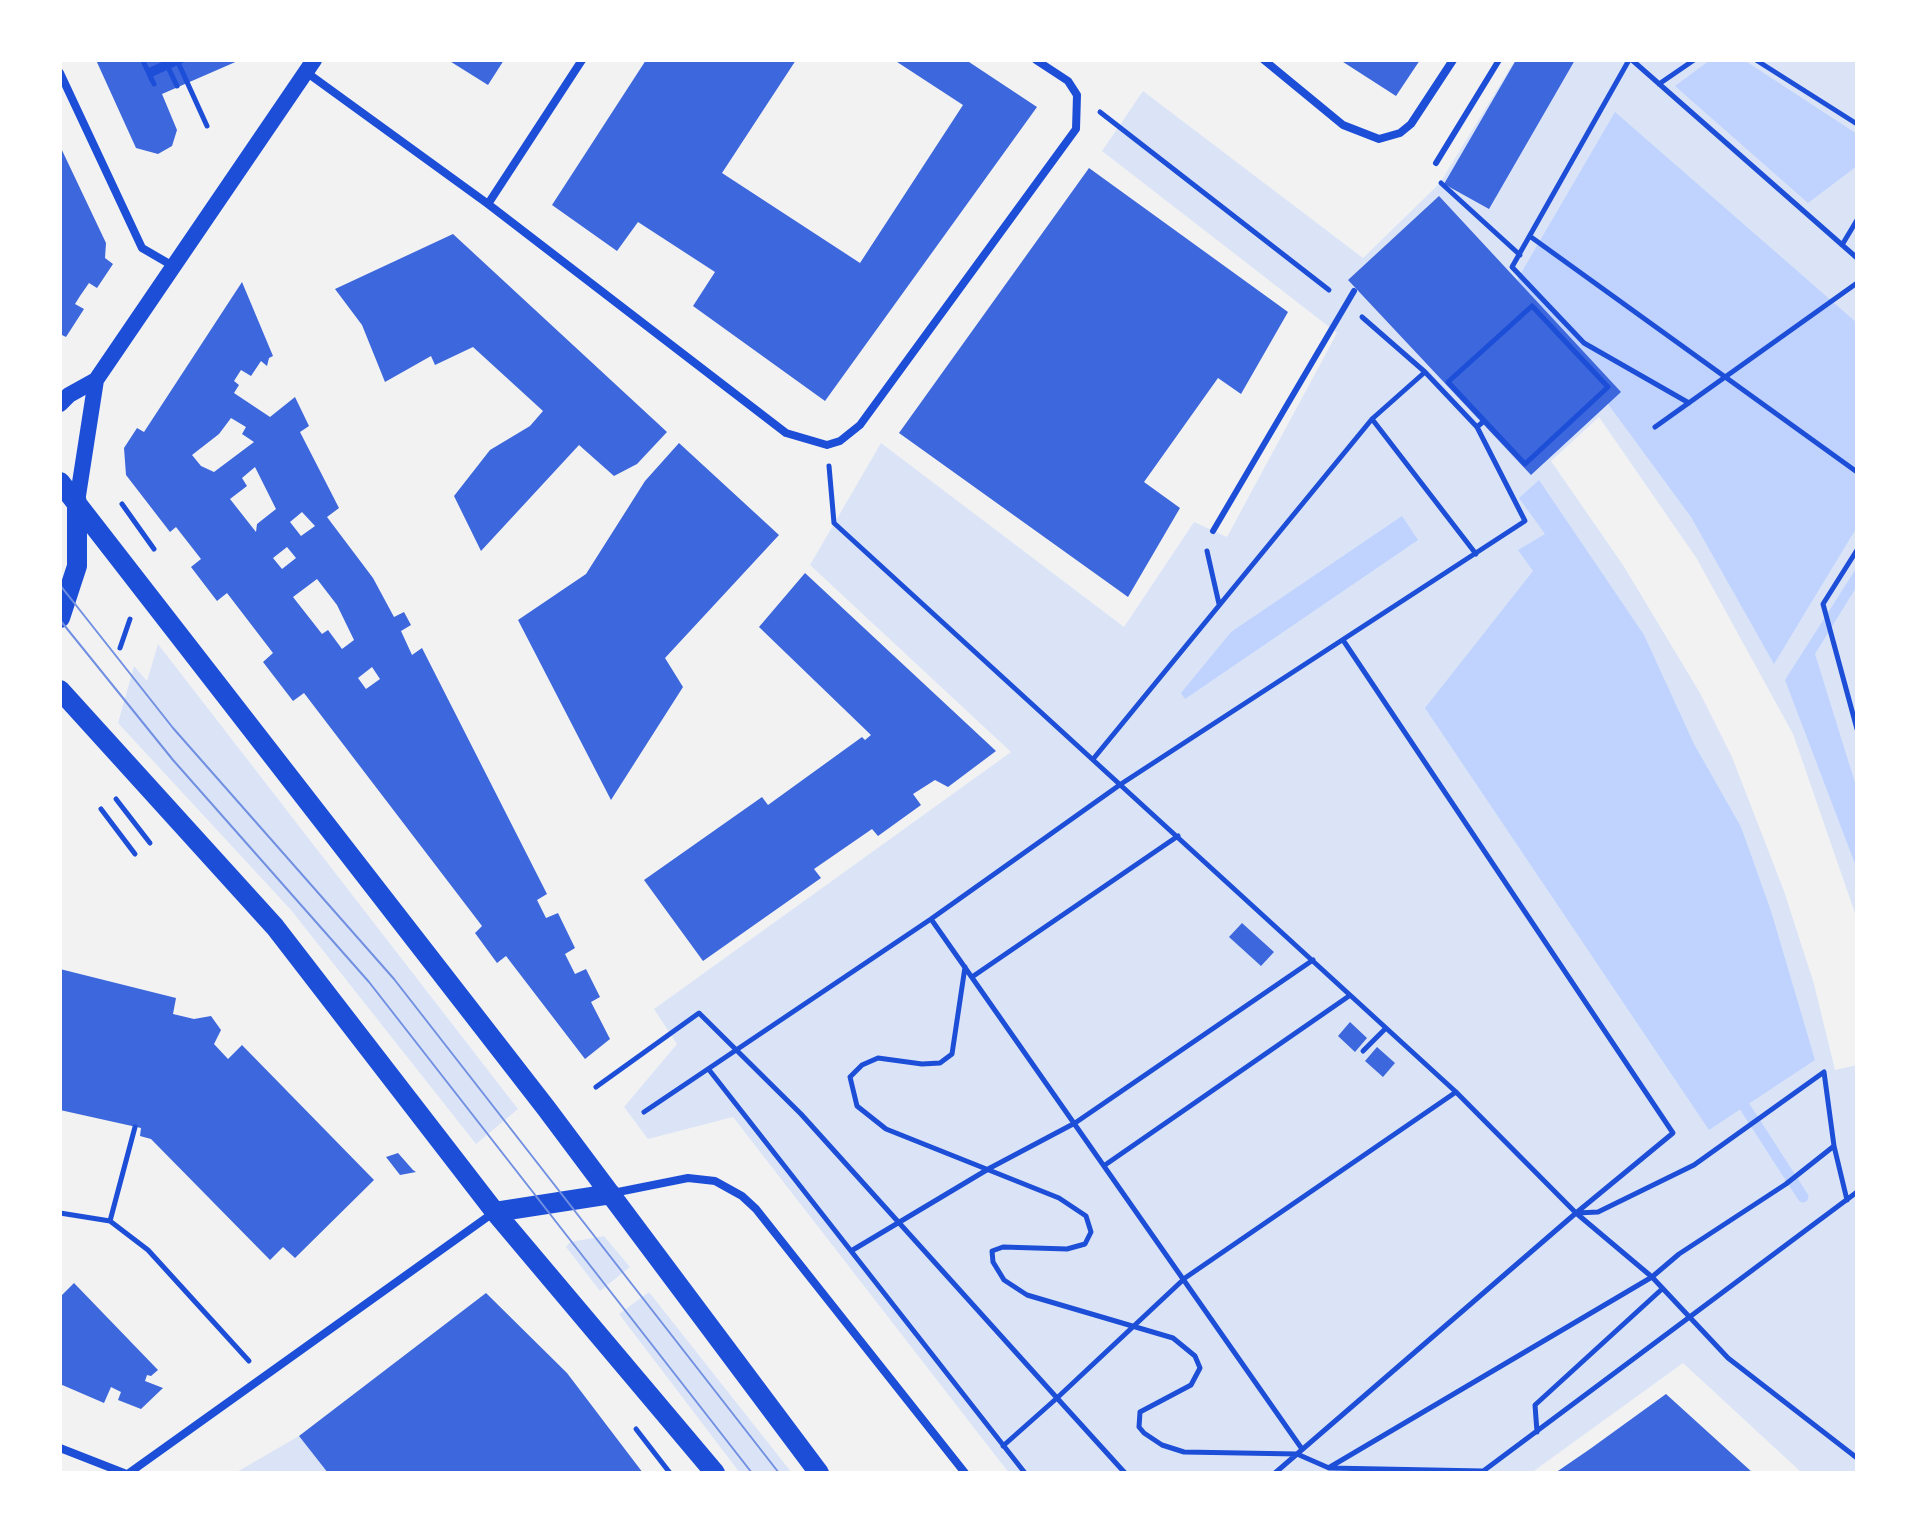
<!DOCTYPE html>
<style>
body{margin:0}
#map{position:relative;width:1917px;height:1533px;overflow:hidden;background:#f2f2f2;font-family:"DejaVu Sans",sans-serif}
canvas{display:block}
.frame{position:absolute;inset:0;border:62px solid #fff;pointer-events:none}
</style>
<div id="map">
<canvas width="1917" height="1533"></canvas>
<div class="frame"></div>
</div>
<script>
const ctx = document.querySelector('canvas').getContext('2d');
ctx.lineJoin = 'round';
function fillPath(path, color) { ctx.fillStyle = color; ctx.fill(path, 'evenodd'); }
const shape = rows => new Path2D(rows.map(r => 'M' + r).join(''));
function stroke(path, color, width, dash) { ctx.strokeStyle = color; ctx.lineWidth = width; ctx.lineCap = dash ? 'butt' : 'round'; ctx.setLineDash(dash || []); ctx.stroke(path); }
fillPath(shape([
 [1515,60,1857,60,1857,919,1793,734,1697,559,1599,417,1551,461,1623,565,1700,693,1732,757,1784,891,1814,984,1835,1070,1857,1065,1857,1473,1802,1473,1683,1363,1531,1473,1009,1473,733,1117,648,1139,624,1107,677,1044,654,1009,1011,752,810,565,881,443,1124,627,1194,522,1227,537,1337,333,1102,151,1143,91,1363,258,1440,183],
 [158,644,518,1109,476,1144,291,910,118,723,134,666,147,681],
 [604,1236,630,1267,600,1291,566,1247,570,1242],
 [649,1292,792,1473,740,1473,619,1314],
 [299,1436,328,1473,235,1473]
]), '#dbe4f7');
fillPath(shape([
 [1710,60,1744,60,1857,134,1857,166,1808,203,1675,86],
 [1615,112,1857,323,1857,527,1774,664,1691,517,1517,280],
 [1539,480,1644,635,1694,744,1741,827,1771,911,1815,1060,1709,1130,1425,708,1533,571,1518,550,1545,534,1519,498],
 [1402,516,1418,540,1185,699,1181,693,1231,632],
 [1857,567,1857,586,1815,654,1857,789,1857,869,1785,680]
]), '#bfd3fe');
stroke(shape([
 [1745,1107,1803,1197]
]), '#bfd3fe', 11);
fillPath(shape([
 [96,60,240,60,162,94,177,130,172,146,158,154,136,148],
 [448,60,504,60,488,85],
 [646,60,796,60,722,173,860,263,963,105,894,60,966,60,1037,107,825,401,693,306,715,272,638,222,617,251,552,205],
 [1340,60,1420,60,1396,96],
 [1516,60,1575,60,1489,209,1444,184],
 [60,146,106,243,105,258,113,264,97,288,89,283,80,296,75,304,84,309,66,337,60,334],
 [1089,168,1288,312,1241,394,1218,378,1144,482,1180,508,1128,597,899,433],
 [1439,196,1621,392,1531,475,1348,280],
 [453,234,667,432,637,464,614,476,579,445,481,551,454,496,490,450,530,426,543,411,473,347,435,365,431,356,385,382,362,325,335,289],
 [242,282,273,356,269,358,267,366,261,361,251,376,241,370,234,381,239,385,234,393,270,417,295,397,309,426,300,432,339,508,327,517,373,578,394,617,404,612,411,625,401,631,412,655,422,648,547,894,537,900,546,918,558,913,575,948,565,954,575,974,586,969,600,997,591,1002,610,1039,585,1059,506,956,497,963,475,933,482,926,304,693,293,701,263,662,273,653,227,593,217,601,191,567,201,559,176,527,170,532,126,475,124,448,137,428,144,432],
 [231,418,246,427,242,434,254,442,214,472,201,466,192,455,219,434],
 [255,467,276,509,257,524,256,532,230,499,247,486,242,478],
 [302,512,315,526,301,536,290,522],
 [287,547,296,558,282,569,273,558],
 [317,579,337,605,354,640,342,649,328,630,322,634,293,597],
 [372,667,380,679,366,689,358,678],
 [679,443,779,535,665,658,683,687,611,800,518,620,586,574,645,481],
 [805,573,996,751,948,787,935,780,913,794,921,805,878,836,872,829,814,869,821,878,703,961,644,880,762,797,768,805,862,737,865,740,871,735,759,627],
 [1242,923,1274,952,1261,966,1229,937],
 [60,969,176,998,173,1014,194,1019,211,1016,221,1030,214,1044,228,1059,242,1045,374,1180,295,1258,283,1247,270,1260,151,1139,140,1136,141,1128,60,1110],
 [1350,1022,1367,1038,1355,1052,1338,1036],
 [1377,1047,1395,1063,1383,1077,1365,1061],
 [398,1153,413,1170,416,1172,400,1175,386,1157],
 [74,1283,158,1370,151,1376,147,1375,145,1381,163,1388,141,1409,118,1400,121,1392,111,1387,104,1403,60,1384,60,1297],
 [486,1293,567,1373,643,1473,328,1473,299,1436],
 [1666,1394,1753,1473,1555,1473,1590,1449]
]), '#3d67dc');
stroke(shape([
 [177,60,207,126],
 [1629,60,1512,267,1584,343,1689,403],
 [1632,60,1857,258],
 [1756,60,1857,124],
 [143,61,154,84],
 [167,65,177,86],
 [151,78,148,71,172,60],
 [151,79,150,75,183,60],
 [1659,84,1694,60],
 [1100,112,1329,290],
 [1441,183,1520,255],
 [1531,237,1857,472],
 [1842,245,1857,220],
 [1532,306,1608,387,1525,464,1448,382,1532,306],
 [1362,317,1425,372,1477,427],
 [1425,372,1372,419,1476,554],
 [1655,427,1857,283],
 [829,466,834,523,1456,1092,1576,1213,1652,1277,1728,1358,1857,1458],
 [122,504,154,549],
 [1857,550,1823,604,1857,729],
 [1207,551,1219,604],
 [120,648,130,619],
 [1094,758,1372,419],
 [116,799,150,843],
 [101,809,135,854],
 [931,919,1302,1449],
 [965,967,952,1054,940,1063,922,1064,878,1058,862,1065,850,1077,857,1106,886,1129,1059,1198,1086,1216,1091,1232,1085,1244,1067,1249,1003,1247,992,1251,993,1262,1004,1280,1027,1295,1173,1338,1195,1356,1200,1368,1191,1385,1140,1412,1139,1427,1144,1433,1162,1445,1184,1452,1297,1454,1329,1468,1483,1471],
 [972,977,1178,836],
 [1363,1051,1385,1029],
 [710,1071,1025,1473],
 [596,1087,699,1013,801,1114,1057,1398,1185,1278,1456,1092],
 [644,1112,931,919,1121,784,1525,521,1477,427,1484,421],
 [135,1127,110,1221,148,1250,249,1361],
 [1105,1165,1349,996],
 [60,1213,110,1221],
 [1577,1213,1598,1212,1694,1165,1824,1072,1834,1146,1847,1200],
 [851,1251,990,1168,1075,1123,1313,960],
 [636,1429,670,1473],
 [1537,1432,1535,1405,1662,1289],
 [1003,1446,1057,1398,1125,1473],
 [1330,1467,1652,1277,1679,1254,1786,1184,1834,1146],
 [1482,1472,1857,1192],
 [1275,1473,1576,1213,1673,1133,1343,640]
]), '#1d4ed8', 5);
stroke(shape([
 [1436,163,1499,60],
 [1213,531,1354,291]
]), '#1d4ed8', 6);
stroke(shape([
 [1264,60,1343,125,1379,139,1400,133,1411,124,1453,60],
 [306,72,488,204,786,433,827,445,840,441,860,425,1076,129,1077,95,1068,81,1036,60],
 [60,73,142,248,173,266],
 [488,204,582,60],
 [613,1193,688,1178,715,1181,742,1196,756,1209,965,1473],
 [60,1448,124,1473],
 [129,1473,493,1213]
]), '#1d4ed8', 8);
stroke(shape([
 [60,404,69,395,96,380],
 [77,502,96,380,314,60]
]), '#1d4ed8', 16);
stroke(shape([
 [60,482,546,1108,819,1473],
 [60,618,77,566,77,502],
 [60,690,275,927,495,1212,715,1473],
 [495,1212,611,1194]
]), '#1d4ed8', 20);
stroke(shape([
 [60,585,173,728,394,979,779,1473],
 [60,620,173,760,369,982,752,1473]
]), '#7290e2', 2);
</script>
